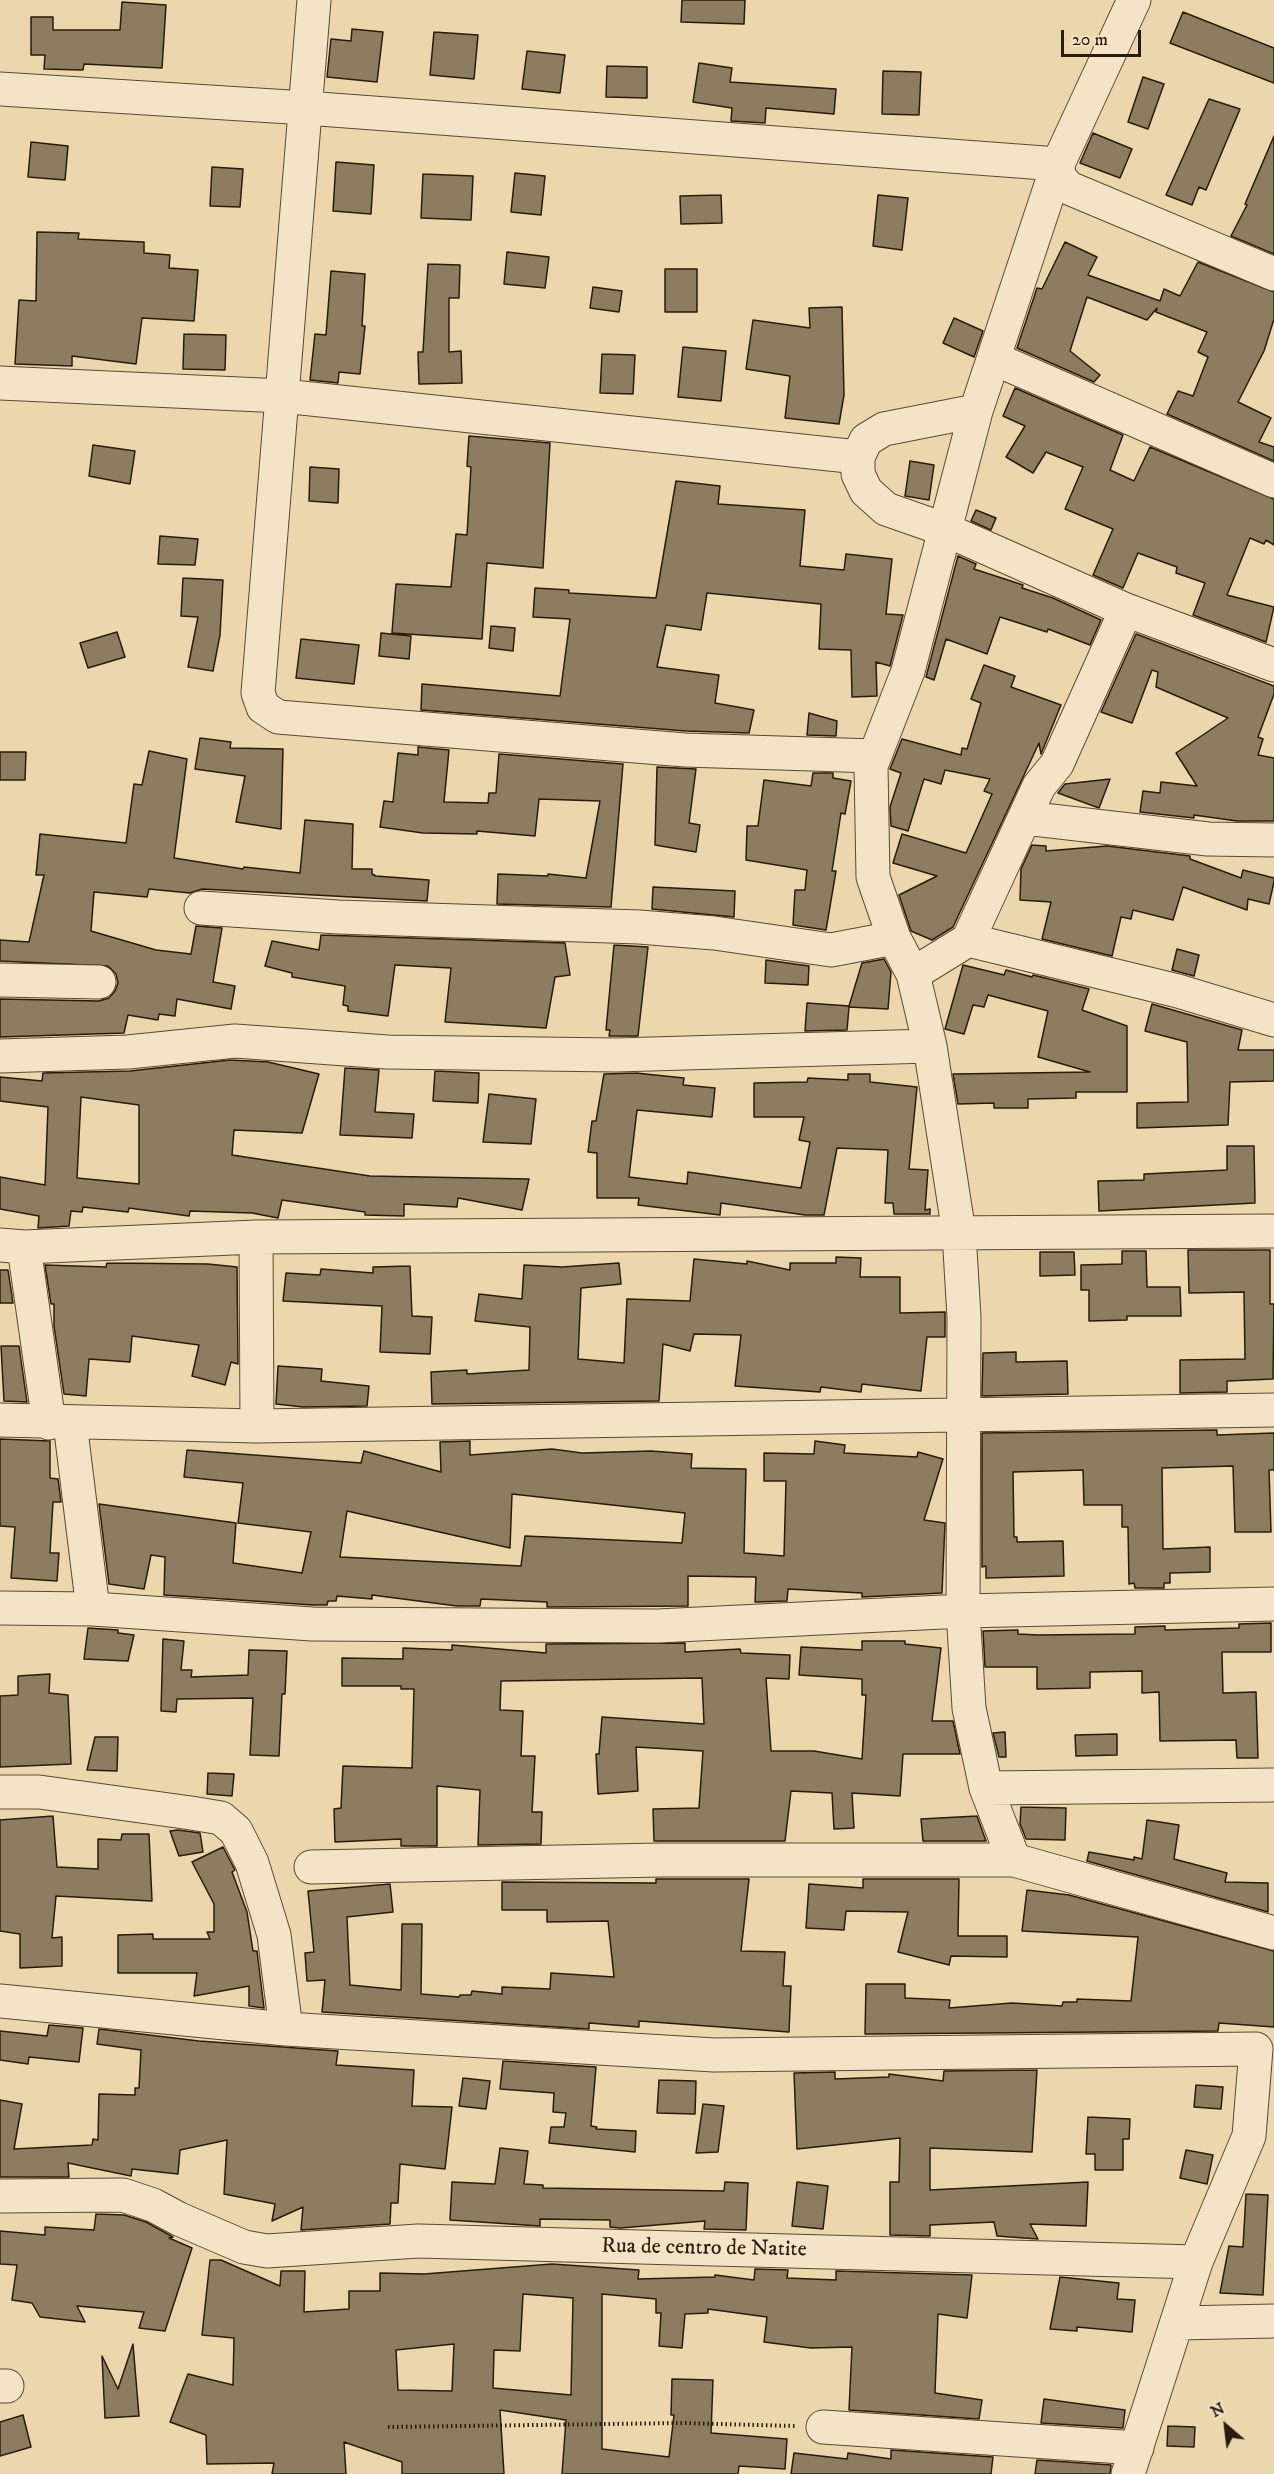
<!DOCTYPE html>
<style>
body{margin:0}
#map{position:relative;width:1274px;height:2474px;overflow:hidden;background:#ecd6ab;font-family:"IM FELL DW Pica",serif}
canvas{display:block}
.north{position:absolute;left:1196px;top:2396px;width:60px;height:60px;-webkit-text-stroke:4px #f3e4c8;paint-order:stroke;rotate:332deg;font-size:16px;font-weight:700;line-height:24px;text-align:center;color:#271c0e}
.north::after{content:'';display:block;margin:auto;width:21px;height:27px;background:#271c0e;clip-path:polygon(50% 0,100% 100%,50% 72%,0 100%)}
.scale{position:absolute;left:1061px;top:30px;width:80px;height:27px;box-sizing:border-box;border:3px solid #271c0e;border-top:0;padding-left:8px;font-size:18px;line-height:21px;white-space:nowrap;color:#271c0e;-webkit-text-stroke:4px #f3e4c8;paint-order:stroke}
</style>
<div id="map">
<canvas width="1274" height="2474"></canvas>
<div class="north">N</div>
<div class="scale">20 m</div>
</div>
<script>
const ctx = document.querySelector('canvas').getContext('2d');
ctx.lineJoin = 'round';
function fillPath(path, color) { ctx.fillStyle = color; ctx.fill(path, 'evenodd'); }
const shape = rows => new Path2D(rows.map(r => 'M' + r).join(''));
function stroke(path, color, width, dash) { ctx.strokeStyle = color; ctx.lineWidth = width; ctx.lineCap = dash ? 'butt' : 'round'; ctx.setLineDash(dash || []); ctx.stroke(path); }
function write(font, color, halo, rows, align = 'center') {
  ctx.font = font + ' "IM FELL DW Pica",serif'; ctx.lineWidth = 4.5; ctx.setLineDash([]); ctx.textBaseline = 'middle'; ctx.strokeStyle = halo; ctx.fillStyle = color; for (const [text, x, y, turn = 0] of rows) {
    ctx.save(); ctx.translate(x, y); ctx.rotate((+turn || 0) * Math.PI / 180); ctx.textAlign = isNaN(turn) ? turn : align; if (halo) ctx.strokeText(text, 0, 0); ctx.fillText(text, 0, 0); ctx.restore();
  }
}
const building = shape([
 [682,0,745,0,744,24,681,22,682,0],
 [122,2,166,5,162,68,84,64,83,70,44,69,45,55,31,55,31,17,53,17,53,30,120,30,122,2],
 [1183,12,1274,48,1274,83,1170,43,1183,12],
 [352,29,383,32,377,82,327,77,331,39,351,41,352,29],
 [434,32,478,35,474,79,430,75,434,32],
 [527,51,565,55,560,93,522,89,527,51],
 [699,63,732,68,730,82,836,89,834,114,766,108,765,123,731,121,732,108,693,102,699,63],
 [607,66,647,67,647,98,606,97,607,66],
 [883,71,921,72,919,115,882,114,883,71],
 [1143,77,1164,84,1148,129,1128,122,1143,77],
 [1209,99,1240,109,1206,190,1199,187,1192,205,1166,195,1209,99],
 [1093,133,1132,149,1120,178,1080,163,1093,133],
 [1274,136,1274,254,1231,236,1247,205,1245,204,1274,136],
 [31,142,68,146,65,180,28,177,31,142],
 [336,162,374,165,371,214,333,211,336,162],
 [212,167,243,169,240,207,210,206,212,167],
 [515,173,545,176,541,215,511,212,515,173],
 [423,174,473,176,471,220,421,218,423,174],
 [721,195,722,223,681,224,680,196,721,195],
 [878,195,908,198,902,250,873,246,878,195],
 [37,232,79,233,78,239,144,242,144,253,170,255,169,268,198,270,194,321,142,318,136,364,72,356,72,366,15,364,19,300,36,301,37,232],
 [1065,242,1097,257,1088,275,1160,301,1164,289,1180,296,1198,262,1274,292,1274,319,1264,351,1238,402,1271,418,1259,442,1274,447,1274,461,1167,414,1178,391,1193,396,1208,357,1198,352,1207,332,1156,312,1157,308,1147,320,1087,297,1070,351,1100,375,1094,382,1017,348,1037,288,1042,289,1065,242],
 [507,252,549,257,545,288,504,284,507,252],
 [428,264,460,265,459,298,449,298,449,352,461,351,462,383,419,384,418,352,423,352,428,264],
 [665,269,697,269,697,312,665,312,665,269],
 [331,271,365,274,362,326,365,326,360,374,339,372,338,383,310,380,315,334,326,335,331,271],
 [593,287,622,291,619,312,590,308,593,287],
 [842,307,844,395,839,424,785,418,790,376,746,369,753,320,810,328,809,308,842,307],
 [954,318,983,331,974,357,943,343,954,318],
 [184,334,226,335,225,370,183,369,184,334],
 [683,347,726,351,721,401,678,397,683,347],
 [602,354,635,355,633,394,600,393,602,354],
 [1015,388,1123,435,1110,470,1134,481,1150,447,1274,499,1274,545,1266,540,1264,544,1250,538,1227,595,1274,607,1266,642,1193,615,1205,583,1176,573,1177,567,1138,553,1123,588,1093,575,1113,529,1065,509,1083,467,1046,452,1033,473,1006,457,1025,426,1003,416,1015,388],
 [469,436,550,443,543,568,487,563,482,639,392,633,396,584,451,587,456,534,467,535,471,467,467,466,469,436],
 [93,445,135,451,130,484,89,476,93,445],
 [910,461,934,465,929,500,905,496,910,461],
 [310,467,339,469,338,503,309,501,310,467],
 [676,481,720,486,718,504,805,510,800,566,844,570,846,554,892,559,886,614,903,615,890,666,876,662,877,696,852,697,851,650,819,649,821,604,707,593,701,630,666,625,657,667,719,675,715,703,754,710,749,733,686,731,421,710,422,684,560,696,570,619,533,617,535,588,569,590,569,593,656,598,676,481],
 [976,510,996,518,991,530,971,521,976,510],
 [160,536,198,539,195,565,158,564,160,536],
 [958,556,976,564,974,569,1023,585,1022,588,1053,598,1101,620,1090,645,1048,629,1047,632,1000,617,987,654,946,639,934,680,926,677,958,556],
 [183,578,223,580,220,635,213,671,188,667,198,617,181,616,183,578],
 [491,626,515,628,513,651,489,648,491,626],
 [117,632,125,657,88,668,80,643,117,632],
 [381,633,411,636,409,659,379,656,381,633],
 [1136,634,1274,686,1274,694,1258,737,1263,739,1258,755,1274,758,1274,821,1237,821,1194,815,1194,818,1140,812,1143,791,1160,793,1161,782,1197,786,1176,753,1228,718,1156,687,1158,672,1152,670,1132,723,1101,712,1136,634],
 [301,639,359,645,354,684,296,678,301,639],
 [984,665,1015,676,1011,687,1061,705,1041,754,1039,743,953,927,932,940,911,931,899,895,937,876,893,863,902,834,966,853,992,794,984,791,990,779,945,770,941,784,924,779,908,831,891,826,890,807,901,773,890,769,902,739,961,755,962,748,967,749,981,703,971,699,984,665],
 [809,713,837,721,836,736,807,735,809,713],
 [200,738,231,742,230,748,283,749,281,829,236,822,245,776,195,769,200,738],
 [418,747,449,750,444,802,488,803,489,793,496,793,499,754,623,764,611,907,497,904,498,874,548,876,548,874,586,878,600,801,539,799,535,836,477,831,477,834,423,833,380,827,384,801,393,802,398,753,418,755,418,747],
 [149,751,187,759,174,858,243,869,244,867,300,873,305,820,353,824,352,869,372,869,372,874,376,876,429,880,427,901,202,889,190,893,149,889,147,897,94,892,91,931,156,950,191,954,196,926,222,928,213,982,235,986,231,1009,177,999,175,1016,159,1014,158,1020,128,1015,124,1033,0,1037,0,999,99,1001,109,998,115,991,118,983,116,974,108,966,0,961,0,940,29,942,44,875,36,875,40,834,126,843,134,784,142,785,149,751],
 [0,752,26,752,25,780,0,780,0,752],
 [657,767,696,769,689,823,700,825,696,852,655,845,657,767],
 [813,773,833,773,833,778,851,781,845,814,841,813,832,871,836,871,826,930,793,925,795,890,805,890,807,870,746,860,747,826,758,826,764,780,811,786,813,773],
 [1110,779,1099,808,1058,793,1065,784,1110,779],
 [1032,845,1046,846,1046,851,1107,846,1190,856,1190,859,1241,878,1243,870,1274,878,1274,882,1269,904,1248,899,1247,910,1183,887,1173,920,1133,910,1131,919,1121,917,1112,956,1042,939,1051,902,1020,900,1021,869,1032,845],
 [653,887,735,891,734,917,652,909,653,887],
 [321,935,565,943,570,975,555,977,546,1028,445,1022,451,968,395,965,388,1016,348,1011,348,1006,343,1005,345,986,292,977,292,973,265,966,272,941,319,950,321,935],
 [614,945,648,947,638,1036,609,1036,610,1030,606,1030,614,945],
 [1177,949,1199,955,1194,976,1172,970,1177,949],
 [884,959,891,972,888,1009,849,1007,847,1030,805,1031,807,1003,849,1006,862,963,884,959],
 [766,960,809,966,808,985,765,983,766,960],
 [963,965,1004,975,1006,970,1032,977,1033,975,1089,989,1082,1010,1127,1026,1127,1092,1076,1092,1076,1098,1028,1099,1028,1108,994,1108,994,1103,958,1104,953,1074,1090,1072,1038,1057,1048,1011,988,995,984,1007,973,1005,964,1034,945,1029,963,965],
 [1152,1004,1242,1030,1238,1050,1274,1050,1274,1081,1230,1082,1228,1125,1137,1128,1137,1103,1188,1102,1187,1042,1145,1031,1152,1004],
 [230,1060,268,1062,319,1074,302,1133,234,1130,232,1155,370,1176,529,1179,522,1210,458,1198,457,1207,404,1204,404,1216,365,1215,365,1212,282,1200,278,1218,252,1213,190,1211,189,1216,129,1208,128,1212,83,1207,82,1212,71,1211,69,1226,38,1228,39,1216,0,1209,0,1177,45,1185,48,1107,0,1101,0,1077,42,1081,43,1073,130,1071,230,1060],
 [81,1097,139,1105,139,1184,77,1178,81,1097],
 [345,1068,379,1070,375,1112,414,1114,412,1138,340,1135,345,1068],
 [435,1071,479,1073,478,1103,433,1101,435,1071],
 [636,1073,684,1078,683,1085,715,1088,712,1117,637,1110,629,1177,687,1184,688,1172,801,1188,810,1142,799,1140,804,1117,754,1117,754,1083,807,1082,808,1078,848,1080,848,1074,870,1074,870,1082,917,1087,909,1169,928,1170,925,1210,930,1209,930,1214,894,1214,893,1203,885,1203,888,1150,837,1148,824,1215,805,1215,721,1203,720,1215,638,1205,639,1198,597,1198,597,1153,588,1152,592,1121,596,1121,604,1074,636,1073],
 [489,1094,536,1099,531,1144,483,1142,489,1094],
 [1227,1146,1254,1146,1255,1203,1099,1211,1098,1181,1144,1180,1144,1174,1227,1170,1227,1146],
 [1188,1250,1270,1250,1270,1304,1274,1304,1273,1379,1227,1381,1227,1392,1180,1393,1180,1360,1245,1359,1244,1292,1189,1293,1188,1250],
 [1122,1251,1146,1251,1147,1287,1180,1287,1181,1316,1127,1316,1127,1320,1089,1321,1089,1290,1081,1290,1081,1265,1122,1264,1122,1251],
 [1040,1252,1074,1252,1075,1275,1040,1276,1040,1252],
 [836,1257,861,1258,860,1277,900,1277,900,1313,945,1312,945,1337,927,1337,921,1391,862,1384,861,1392,821,1387,820,1392,735,1386,741,1335,694,1334,690,1351,663,1344,659,1401,432,1404,431,1372,467,1370,467,1374,529,1370,530,1327,475,1321,479,1294,522,1299,524,1265,562,1267,619,1263,621,1284,581,1288,578,1359,624,1363,627,1299,690,1301,694,1259,747,1264,747,1261,790,1270,790,1263,836,1263,836,1257],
 [107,1263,208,1264,237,1267,238,1364,231,1362,225,1385,192,1376,199,1345,132,1336,130,1362,89,1359,86,1396,64,1394,54,1326,54,1304,51,1304,45,1265,106,1267,107,1263],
 [410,1266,412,1316,432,1317,430,1354,380,1352,382,1306,283,1301,286,1273,320,1275,321,1269,373,1273,373,1267,410,1266],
 [0,1270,8,1270,13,1303,0,1303,0,1270],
 [1,1346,19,1346,27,1402,4,1401,1,1346],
 [1016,1352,1016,1362,1067,1361,1068,1394,982,1396,983,1353,1016,1352],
 [278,1366,322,1369,321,1381,369,1386,367,1406,303,1407,276,1404,278,1366],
 [1217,1430,1217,1435,1274,1433,1274,1470,1269,1470,1271,1532,1235,1532,1233,1466,1162,1468,1163,1549,1210,1547,1210,1572,1170,1573,1170,1583,1164,1583,1164,1588,1135,1588,1134,1583,1129,1584,1128,1527,1122,1527,1122,1505,1084,1505,1083,1470,1013,1472,1014,1537,1017,1537,1017,1542,1063,1541,1064,1576,986,1578,986,1566,982,1567,982,1433,1217,1430],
 [0,1439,50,1441,50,1478,58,1479,61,1502,53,1502,50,1553,59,1553,57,1581,11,1578,15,1527,0,1526,0,1439],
 [470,1441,470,1455,552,1449,582,1453,651,1451,692,1454,691,1468,746,1469,744,1553,784,1556,786,1481,764,1481,764,1453,814,1454,815,1441,845,1445,844,1453,917,1457,918,1452,943,1459,924,1520,945,1523,942,1593,862,1597,862,1593,788,1589,787,1601,755,1602,756,1577,688,1576,688,1606,547,1607,547,1602,481,1599,480,1606,457,1606,372,1595,372,1599,337,1596,336,1601,328,1601,327,1605,313,1605,164,1595,165,1557,151,1555,144,1589,109,1584,99,1504,236,1523,233,1563,302,1573,311,1532,238,1523,243,1483,184,1477,187,1450,361,1463,364,1451,441,1472,440,1442,470,1441],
 [512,1494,685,1513,682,1543,525,1536,521,1566,340,1557,347,1511,510,1548,512,1494],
 [1271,1623,1271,1652,1222,1652,1223,1693,1256,1692,1258,1758,1237,1758,1236,1740,1160,1741,1159,1692,1142,1693,1142,1671,1090,1672,1090,1688,1037,1689,1037,1667,985,1667,983,1631,1018,1630,1018,1634,1038,1635,1135,1634,1135,1627,1165,1626,1165,1630,1239,1628,1239,1624,1271,1623],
 [88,1628,118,1630,118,1633,134,1635,128,1661,84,1659,88,1628],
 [163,1639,184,1641,181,1670,192,1670,191,1677,248,1675,249,1650,287,1651,285,1694,282,1694,279,1756,250,1755,253,1698,177,1699,176,1712,161,1711,163,1639],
 [862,1641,905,1641,905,1644,941,1648,932,1721,953,1721,960,1754,903,1754,900,1796,852,1793,854,1828,834,1829,832,1793,791,1791,785,1841,654,1841,653,1809,699,1808,703,1751,636,1747,638,1791,598,1794,596,1754,599,1754,602,1717,704,1724,702,1678,501,1681,500,1710,523,1711,521,1756,535,1756,532,1812,542,1812,541,1844,478,1845,480,1790,437,1786,437,1846,401,1846,401,1839,335,1842,334,1809,341,1808,343,1766,412,1768,414,1689,401,1689,401,1686,342,1686,342,1658,403,1659,403,1648,452,1650,452,1645,546,1653,546,1644,685,1643,685,1652,740,1649,741,1653,790,1655,789,1679,766,1678,771,1751,814,1751,862,1759,866,1695,862,1695,862,1679,799,1675,801,1647,862,1650,862,1641],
 [50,1674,49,1693,68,1695,71,1764,0,1767,0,1696,18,1695,18,1676,50,1674],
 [1005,1732,1006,1757,999,1757,993,1733,1005,1732],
 [1117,1734,1117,1755,1076,1756,1075,1735,1117,1734],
 [95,1737,118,1737,117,1771,87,1770,95,1737],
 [208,1773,234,1774,232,1796,207,1794,208,1773],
 [1021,1807,1066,1808,1065,1840,1026,1839,1020,1824,1021,1807],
 [53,1816,57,1867,98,1869,98,1839,121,1840,122,1834,149,1834,152,1901,56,1896,52,1938,62,1937,62,1966,20,1968,20,1934,0,1931,0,1820,53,1816],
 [977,1816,986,1841,923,1841,921,1819,977,1816],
 [1147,1820,1179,1825,1174,1859,1227,1873,1225,1882,1268,1883,1268,1912,1087,1861,1089,1852,1134,1860,1134,1857,1142,1859,1147,1820],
 [178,1830,200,1833,203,1852,179,1856,170,1831,178,1830],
 [223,1847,235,1870,232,1872,247,1912,253,1951,257,1951,264,2008,249,2006,249,1986,194,1996,197,1973,118,1973,118,1935,153,1934,153,1939,210,1939,207,1932,214,1932,214,1904,192,1862,223,1847],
 [656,1879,749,1879,741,1951,785,1952,783,1986,791,1986,789,2032,639,2021,639,2027,589,2023,589,2029,322,2012,325,1980,307,1981,305,1953,314,1952,308,1891,390,1884,393,1912,347,1917,350,1985,401,1990,402,1924,422,1924,421,1994,459,1997,460,1995,471,1995,472,1991,502,1994,502,1987,550,1989,551,1973,614,1977,608,1921,547,1922,547,1910,502,1910,502,1882,656,1883,656,1879],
 [863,1879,959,1879,958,1936,1007,1936,1007,1957,951,1956,949,1965,898,1952,908,1912,846,1911,844,1930,806,1928,809,1884,863,1888,863,1879],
 [1027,1890,1069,1895,1274,1951,1274,2027,1219,2023,1218,2031,865,2034,866,1984,905,1984,905,1998,950,2000,949,2008,1012,2003,1062,2006,1063,2002,1077,2002,1077,1999,1131,2001,1138,1937,1022,1931,1027,1890],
 [49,2025,83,2028,79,2062,29,2057,28,2064,0,2060,0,2031,47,2036,49,2025],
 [99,2029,199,2041,338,2051,336,2065,414,2070,412,2106,452,2107,445,2169,400,2164,398,2203,391,2203,390,2224,301,2230,303,2207,272,2221,275,2204,224,2194,227,2140,180,2150,178,2174,132,2169,131,2176,68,2163,69,2177,0,2177,0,2100,22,2104,14,2149,92,2145,93,2139,98,2140,99,2094,135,2095,135,2088,139,2088,141,2050,97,2044,99,2029],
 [503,2061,596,2067,591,2126,597,2127,596,2129,636,2131,635,2152,549,2143,551,2127,564,2127,566,2113,553,2112,554,2093,500,2089,503,2061],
 [1037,2070,1032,2152,930,2148,930,2190,1088,2182,1086,2226,1030,2224,1038,2239,997,2236,994,2222,930,2225,930,2236,890,2235,890,2182,899,2182,900,2138,797,2149,794,2073,835,2072,835,2079,889,2077,889,2074,943,2081,944,2071,1037,2070],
 [463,2078,490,2081,486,2109,459,2106,463,2078],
 [659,2080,696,2081,695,2114,657,2113,659,2080],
 [1196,2085,1223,2087,1221,2109,1194,2107,1196,2085],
 [703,2104,724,2106,718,2152,696,2153,703,2104],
 [1088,2117,1130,2119,1129,2139,1123,2139,1123,2170,1095,2170,1095,2154,1086,2154,1088,2117],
 [500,2148,528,2151,524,2184,543,2185,543,2188,724,2191,725,2182,748,2183,746,2230,704,2229,705,2221,620,2228,610,2227,610,2220,540,2219,540,2226,450,2220,452,2182,495,2184,500,2148],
 [1186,2150,1213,2155,1207,2184,1180,2178,1186,2150],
 [797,2182,828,2186,823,2229,792,2226,797,2182],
 [1246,2194,1268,2195,1263,2295,1220,2293,1229,2246,1243,2247,1246,2194],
 [96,2214,124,2215,146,2222,173,2237,169,2238,192,2248,165,2331,139,2328,144,2312,77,2306,85,2322,40,2317,32,2303,12,2300,17,2265,0,2264,0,2231,45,2235,45,2227,94,2230,96,2214],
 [210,2260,221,2260,280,2286,281,2271,305,2271,304,2312,349,2309,349,2291,380,2291,380,2273,424,2274,552,2264,639,2270,638,2279,715,2277,715,2275,754,2280,755,2269,788,2270,787,2278,836,2280,836,2271,972,2275,967,2318,938,2314,935,2393,982,2400,979,2419,849,2410,852,2347,811,2348,764,2342,767,2317,708,2309,708,2313,685,2314,682,2348,659,2346,661,2313,656,2313,656,2299,602,2294,602,2449,669,2457,674,2415,671,2415,672,2379,713,2380,711,2433,787,2439,785,2469,739,2466,738,2474,562,2474,566,2420,500,2410,504,2474,402,2474,402,2462,344,2442,346,2474,272,2474,274,2463,207,2464,206,2435,170,2422,188,2374,233,2385,234,2338,202,2335,210,2260],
 [523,2294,573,2298,571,2395,493,2388,494,2350,520,2351,523,2294],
 [454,2344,452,2391,398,2390,396,2350,454,2344],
 [1060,2277,1119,2283,1117,2299,1135,2300,1132,2332,1077,2327,1077,2331,1050,2329,1060,2277],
 [133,2344,139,2416,105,2418,102,2356,118,2389,133,2344],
 [1044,2399,1125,2410,1123,2428,1041,2423,1044,2399],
 [23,2415,31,2447,0,2456,0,2422,23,2415],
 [1168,2426,1195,2427,1194,2447,1167,2446,1168,2426],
 [891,2450,993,2457,991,2474,791,2474,794,2453,847,2459,848,2453,891,2459,891,2450],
 [1037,2460,1111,2465,1110,2474,1035,2474,1037,2460]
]);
fillPath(building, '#8d7d60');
stroke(building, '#271c0e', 1.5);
const minor = shape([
 [314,0,258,693,263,707,278,717,685,750,874,756],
 [1134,0,1058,164,976,411,908,671,871,766,873,877,894,938,913,974,930,1046,959,1233,964,1317,963,1611,1274,1604],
 [0,89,306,108,1058,164,1059,177,1069,188,1274,274],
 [995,359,1274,481],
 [0,383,283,396,858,457],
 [1126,610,1274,665],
 [1025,818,1208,839,1274,840],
 [201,908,338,917,639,927,714,933,831,950,894,938],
 [968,940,1178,991,1274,1020],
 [913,974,968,940,1039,786,1057,764,1126,610,946,530,886,509,866,491,858,474,858,457,866,440,884,429,976,411],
 [0,980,99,982],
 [0,1056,128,1052,235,1041,387,1052,616,1055,930,1046],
 [256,1237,257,1426],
 [0,1245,24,1247,256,1237,1274,1231],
 [24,1247,49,1423],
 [0,1420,257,1426,1274,1410],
 [70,1423,93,1609],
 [0,1608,93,1609,312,1624,658,1626,963,1611,969,1708,986,1788,1014,1860,1274,1933],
 [986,1788,1274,1785],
 [0,1792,39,1792,191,1813,221,1818,236,1831,252,1863,274,1935,286,2029],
 [311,1867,661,1860,1014,1860],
 [0,2001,286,2029,714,2055,1256,2049,1249,2136,1196,2262],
 [0,2196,123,2195,153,2205,179,2219,244,2247,267,2251,418,2241,1196,2262,1128,2474],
 [1178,2323,1274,2321],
 [0,2386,7,2386],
 [823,2427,1137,2448]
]);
stroke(minor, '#584a35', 35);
stroke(shape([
 [388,2427,682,2423,795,2426]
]), '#271c0e', 4, [1.5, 3]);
stroke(minor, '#f3e4c8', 33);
write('22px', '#271c0e', '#f3e4c8', [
 ["Rua de centro de Natite",704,2249,1]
]);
</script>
